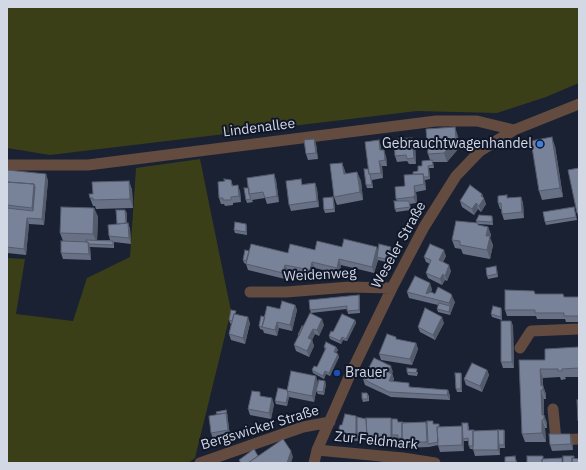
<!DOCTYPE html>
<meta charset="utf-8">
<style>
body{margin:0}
#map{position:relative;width:586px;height:470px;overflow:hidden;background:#192133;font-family:"IBM Plex Sans",sans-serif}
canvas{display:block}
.frame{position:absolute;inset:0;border:8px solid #d3d8e5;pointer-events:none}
</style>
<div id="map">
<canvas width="586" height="470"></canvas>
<div class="frame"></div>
</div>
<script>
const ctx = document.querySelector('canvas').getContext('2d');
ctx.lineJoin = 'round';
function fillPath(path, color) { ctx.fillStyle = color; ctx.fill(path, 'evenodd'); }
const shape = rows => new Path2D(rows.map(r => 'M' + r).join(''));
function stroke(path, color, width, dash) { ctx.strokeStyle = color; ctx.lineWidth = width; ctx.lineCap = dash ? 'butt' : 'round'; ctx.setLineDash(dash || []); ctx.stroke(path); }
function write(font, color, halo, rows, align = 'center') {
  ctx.font = font + ' "IBM Plex Sans",sans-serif'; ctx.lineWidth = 4; ctx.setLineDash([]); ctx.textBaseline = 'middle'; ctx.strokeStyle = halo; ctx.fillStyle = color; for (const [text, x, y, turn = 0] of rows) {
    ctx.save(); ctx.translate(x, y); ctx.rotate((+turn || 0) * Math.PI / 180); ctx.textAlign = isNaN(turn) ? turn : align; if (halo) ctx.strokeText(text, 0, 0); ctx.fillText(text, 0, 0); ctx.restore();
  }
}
fillPath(shape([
 [7,7,579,7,579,83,546,97,497,113,417,111,50,155,7,148],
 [200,159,231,311,195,458,188,463,7,463,7,258,25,259,16,314,73,321,87,278,130,257,136,168]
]), '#3a3f18');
stroke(shape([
 [7,165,88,165,436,121,477,121,514,130],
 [250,292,286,292,350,287,392,288],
 [520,348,531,331,579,329],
 [553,409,556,440,579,439],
 [317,450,403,458,435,463],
 [200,463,303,427,330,422],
 [314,463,317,450,349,377,392,288,424,227,456,176,480,151,514,130,579,104]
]), '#634b40', 11);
fillPath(shape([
 [458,136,459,148,447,162,433,162,434,168,429,168,430,179,425,180,426,190,416,192,417,201,416,203,410,204,411,210,396,212,395,209,397,201,396,199,413,174,418,171,422,166,430,160,428,154],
 [412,138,415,143,416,164,409,164,407,161,397,162,395,156],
 [314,139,316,144,318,159,308,160,306,154],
 [381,146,381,150,386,156,387,166,382,166,383,178,372,180,373,188,367,188,366,185,368,169],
 [555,146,563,197,542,200,539,191],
 [342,163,346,174,357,172,361,181,363,200,337,205,334,197],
 [579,168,579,219,577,213],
 [7,170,48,180,44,225,29,224,26,255,7,253],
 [274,174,276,180,279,202,267,204,265,198,252,200,253,202,247,203,246,200,249,188],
 [231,180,233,186,240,191,241,202,233,203,233,205,225,206,224,204,221,204,219,198],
 [129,181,132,190,133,208,96,209,95,206,93,206,90,198,93,194],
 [315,183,317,189,319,207,291,211,289,205,303,184],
 [482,194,486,204,481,212,478,209,474,215,462,207,460,201],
 [521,197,523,203,524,218,504,220,502,214,502,209,500,209,498,203,507,198],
 [334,200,335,212,325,213,324,210],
 [574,207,577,220,546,225,545,222],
 [94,208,98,217,97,240,110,240,109,236,117,224,127,213,127,223,128,223,130,229,131,244,114,242,114,248,90,247,91,260,63,259,61,253,63,241,60,233],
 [493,219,493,225,478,224,479,225,488,227,491,235,490,238,493,245,490,259,463,254,461,249,455,248,452,240,477,223,476,221],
 [247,227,247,235,235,233,234,230],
 [342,247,392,250,386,262,378,260,374,273,341,265,339,274,315,268,312,276,288,270,285,279,248,270,246,264,244,263,243,260,249,251,288,253],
 [446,256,443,262,451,271,447,281,445,280,442,285,428,278,426,273,430,264,426,262,424,257],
 [497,269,498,277,488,279,487,276],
 [432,289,431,292,455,302,450,315,438,312,437,309,438,305,409,298,407,292],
 [534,291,535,294,564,297,579,297,579,322,566,322,565,319,537,319,536,316,507,316,505,310],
 [359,295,360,298,360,313,348,314,347,309,311,313,310,310],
 [295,305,297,310,292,331,279,328,277,336,264,333,263,330,260,329,259,326,265,317,280,309],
 [502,311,502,320,492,317,491,314],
 [237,314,250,323,245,344,231,340,229,334,231,324,230,323,229,320],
 [355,320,356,323,347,341,343,340,341,344,330,339,329,336,333,332],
 [511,321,513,326,514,368,503,368,501,362],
 [444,323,435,340,420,332,418,327],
 [324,325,319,336,315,334,312,340,314,346,309,357,296,351,294,345,298,337,298,335,303,326],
 [416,343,418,349,412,365,381,360,379,354],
 [324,347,336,347,338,350,336,353,339,357,330,376,326,374,324,379,313,373,312,370,317,367,325,350],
 [579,347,579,377,565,377,566,379,561,380,560,377,543,378,543,386,546,394,546,399,544,399,544,415,547,423,547,428,545,428,546,442,525,442,522,434,519,360,545,360],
 [487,370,489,375,482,392,466,385,464,379],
 [393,372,392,373,394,379,393,381,411,387,448,390,450,396,450,400,391,397,365,385,363,379],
 [407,372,418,372,417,376,408,375],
 [461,373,462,376,462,392,457,392,456,389],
 [318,382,314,402,289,397,287,406,276,404,275,401,287,390],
 [326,384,324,395,318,394,316,391],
 [367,393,369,396,369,401,363,402,362,399],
 [262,396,274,404,271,419,250,415,248,409],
 [226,410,227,413,230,436,213,439,211,433,217,414],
 [391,418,392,421,399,422,434,424,440,427,463,428,469,426,469,430,474,431,504,430,505,432,505,448,500,448,500,455,475,456,473,449,470,449,469,446,468,441,464,441,464,451,440,452,438,445,429,447,404,448,402,441,399,441,398,438,393,437,394,443,369,444,367,438,358,436,358,441,343,440,339,428,342,425,357,419,366,419],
 [570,434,572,440,573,450,552,451,550,445],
 [516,459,517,463,505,463,505,462]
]), '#677084');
fillPath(shape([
 [455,127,458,136,459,148,447,162,444,153],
 [552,137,555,146,563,197,560,188],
 [412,138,415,143,416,164,414,158],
 [314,139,316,144,318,159,316,153],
 [379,140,381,146,382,156,380,150],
 [384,150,386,156,387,166,385,160],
 [379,161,382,166,383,178,381,173],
 [342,163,345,171,347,182,344,174],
 [428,166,429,168,430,179,429,177],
 [357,172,361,181,363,200,360,192],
 [46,174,48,180,44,225,42,219],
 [274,174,276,180,279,202,277,196],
 [423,174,425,180,426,190,424,184],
 [129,181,132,190,133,208,130,199],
 [315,183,317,189,319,207,317,201],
 [34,184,38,193,35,216,32,208],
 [238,185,240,191,241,202,239,196],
 [414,186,416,192,417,201,416,203,413,197],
 [482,194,486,204,481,212,479,206,481,196],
 [333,197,334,200,335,212,334,209],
 [521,197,523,203,524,218,522,212],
 [476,203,478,209,474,215,472,209],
 [94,208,98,217,97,243,93,234],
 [125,210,127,213,127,228,126,225],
 [492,216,493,219,493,225,492,222],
 [27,218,29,224,26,255,24,249],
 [128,223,130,229,131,244,129,238],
 [246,224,247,227,247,235,246,232],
 [488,227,491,235,490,238,493,245,490,259,487,250,486,236],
 [88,242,90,247,91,260,89,254],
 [377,247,379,252,377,257,378,260,374,273,372,267],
 [391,247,392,250,386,262,385,259],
 [444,250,446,256,441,266,439,260],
 [339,259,341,265,339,274,337,268],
 [312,262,315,268,312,276,310,270],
 [285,265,288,270,285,279,283,273],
 [449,265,451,271,447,281,445,276],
 [443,274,445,280,442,285,440,279],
 [430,283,432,289,429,298,426,294],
 [359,295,360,298,360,313,359,310],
 [452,296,455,302,452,309,449,303],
 [295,305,297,310,292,331,290,325],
 [450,306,452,309,450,315,449,312],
 [501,308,502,311,502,320,501,317],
 [248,317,250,323,245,344,243,338],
 [442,317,444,323,435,340,433,335],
 [322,319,324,325,319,336,317,330],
 [355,320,356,323,347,341,346,339],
 [511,321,513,326,514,368,512,362],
 [277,322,279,328,277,336,275,330],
 [313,329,315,334,312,340,314,346,309,357,307,351,308,338],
 [342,337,343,340,341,344,340,341],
 [416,343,418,349,412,365,410,359],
 [336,347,338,350,335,355,334,352],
 [338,354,339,357,330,376,329,373],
 [391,366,393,372,390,377,388,372],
 [540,369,543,378,543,386,546,394,546,399,543,390,541,386],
 [487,370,489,375,482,392,480,386],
 [325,371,326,374,324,379,323,376],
 [461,373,462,376,462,392,461,389],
 [392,374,394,379,391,387,389,381],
 [316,376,318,382,314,402,312,396],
 [325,381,326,384,324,395,323,392],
 [448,390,450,396,450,400,447,395],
 [541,390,544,399,544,415,547,423,547,428,544,419,542,415],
 [288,394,289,397,287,406,286,403],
 [272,398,274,404,271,419,269,413],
 [226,410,227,413,230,436,228,430,226,413],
 [356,416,358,422,357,433,358,436,358,441,356,435],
 [391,418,393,424,392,435,393,437,394,443,391,437],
 [542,420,545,428,546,442,542,433],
 [462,426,464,432,463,439,464,441,464,451,462,445],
 [498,430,499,445,500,448,500,455,498,450],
 [504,430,505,432,505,448,504,445],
 [570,434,572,440,573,450,571,444],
 [291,451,293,457,291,463,287,463]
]), '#545b6b');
const building = shape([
 [455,127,456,139,444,153,428,154,426,129,455,127],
 [552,137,560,188,539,191,531,141,552,137],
 [412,138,414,158,407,159,406,155,395,156,394,139,412,138],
 [314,139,316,153,306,154,304,140,314,139],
 [379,140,380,150,384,150,385,160,379,161,381,173,369,174,365,142,379,140],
 [432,160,433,165,428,166,429,177,424,177,423,174,413,174,413,172,418,171,418,166,422,166,422,161,432,160],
 [342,163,344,174,357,172,360,192,334,197,330,164,342,163],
 [579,168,579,213,577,213,568,170,579,168],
 [364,169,368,169,369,174,370,174,372,185,366,185,364,169],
 [7,170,46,174,42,219,27,218,24,249,7,247,7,208,33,211,35,187,34,184,7,182,7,170],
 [274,174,277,196,265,198,263,192,249,194,247,178,274,174],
 [423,174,424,184,414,186,415,195,413,197,396,199,395,187,405,186,404,175,423,174],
 [224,179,231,180,232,186,238,185,239,196,231,197,231,200,223,200,223,198,219,198,218,182,225,181,224,179],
 [301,179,302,185,315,183,317,201,289,205,286,181,301,179],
 [129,181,130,199,93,200,93,198,90,198,89,194,93,194,92,182,129,181],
 [7,182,34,184,32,208,7,205,7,182],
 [470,185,482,194,481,196,484,198,479,206,476,203,472,209,460,201,470,185],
 [244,188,249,188,249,194,251,199,246,200,244,188],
 [507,195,507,198,521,197,522,212,502,214,501,203,498,203,498,196,507,195],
 [333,197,334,209,324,210,323,198,333,197],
 [394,201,409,201,410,207,395,209,394,201],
 [61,207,94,208,93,234,60,233,61,207],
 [574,207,576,217,545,222,543,212,574,207],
 [116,210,125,210,126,223,117,224,116,210],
 [479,215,492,216,492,222,476,221,479,215],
 [456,221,478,223,478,225,488,227,486,236,490,236,487,250,460,245,460,241,452,240,456,221],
 [235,222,246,224,246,232,234,230,235,222],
 [128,223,129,238,109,236,108,225,128,223],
 [344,239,377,247,372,267,339,259,337,268,312,262,310,270,285,265,283,273,246,264,251,244,288,253,290,244,315,250,317,241,342,247,344,239],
 [86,240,113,241,113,245,89,244,88,242,86,242,86,240],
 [61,241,88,242,89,254,61,253,61,241],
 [379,244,391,247,385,259,377,257,379,244],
 [430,244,444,250,439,260,449,265,445,276,443,274,440,279,426,273,431,260,424,257,430,244],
 [245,250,249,251,246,261,243,260,245,250],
 [496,266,497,274,487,276,486,268,496,266],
 [415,276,430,283,426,294,431,292,435,294,438,287,451,294,452,296,449,303,407,292,415,276],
 [505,290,534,291,535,294,563,294,564,297,579,297,579,316,564,316,564,313,535,313,535,310,505,310,505,290],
 [359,295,359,310,347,311,347,306,310,310,309,300,359,295],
 [282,301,295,305,290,325,277,322,275,330,262,327,267,306,280,309,282,301],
 [439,303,450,306,449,312,437,309,439,303],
 [493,306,501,308,501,317,491,314,493,306],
 [425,308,442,317,433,335,418,327,425,308],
 [231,310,236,311,235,314,234,314,232,321,229,320,231,310],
 [310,313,322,319,317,330,313,329,308,338,312,340,307,351,294,345,310,313],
 [234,314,248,317,243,338,229,334,234,314],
 [342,314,355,320,346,339,342,337,340,341,329,336,331,331,333,332,342,314],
 [261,316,265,317,262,327,259,326,261,316],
 [501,321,511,321,512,362,501,362,501,321],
 [302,326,303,326,299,336,298,335,302,326],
 [387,334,396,337,396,339,416,343,410,359,379,354,387,334],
 [326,342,336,347,334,352,338,354,329,373,325,371,323,376,312,370,314,366,317,367,326,348,324,347,326,342],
 [579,347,579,368,562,369,562,371,558,371,558,369,540,369,541,386,543,385,543,390,541,390,542,415,544,415,544,419,542,420,542,433,522,434,519,360,545,360,545,349,579,347],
 [374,358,391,366,388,372,392,374,389,381,409,383,409,387,448,390,447,395,389,392,363,379,374,358],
 [472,363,487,370,480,386,464,379,472,363],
 [407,368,417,369,416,373,407,372,407,368],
 [291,371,316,376,312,396,287,391,291,371],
 [455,373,461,373,461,389,456,389,455,373],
 [319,380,325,381,323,392,316,391,319,380],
 [278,388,287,390,288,394,286,403,275,401,278,388],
 [252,391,260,392,260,396,272,398,269,413,248,409,252,391],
 [362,393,367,393,368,399,362,399,362,393],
 [577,400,579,400,579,421,578,421,577,400],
 [226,410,227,416,226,413,217,414,216,412,226,410],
 [226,413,228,430,211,433,209,416,226,413],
 [345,414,356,416,356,435,341,434,339,428,340,425,342,425,345,414],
 [357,417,366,419,367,435,357,433,357,417],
 [366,418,391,418,391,437,367,438,366,418],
 [392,419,397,419,398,422,403,422,402,423,402,438,398,438,398,435,392,435,392,419],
 [427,421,433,421,433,424,439,424,439,427,437,427,438,442,428,444,427,421],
 [426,422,427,442,402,442,402,423,426,422],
 [462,423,468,423,468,430,474,430,474,431,473,431,473,446,469,446,468,438,463,439,462,423],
 [462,426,462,445,438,446,437,427,462,426],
 [498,430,498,450,473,450,473,431,498,430],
 [498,430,504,430,504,445,499,445,498,430],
 [549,434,570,434,571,444,550,445,549,434],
 [283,439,291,451,287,463,248,463,283,439],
 [254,449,258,456,248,463,241,463,239,460,254,449],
 [515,456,516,462,505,462,505,457,515,456],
 [527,456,543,456,543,459,542,459,542,463,527,463,527,456],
 [563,456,574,456,574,458,572,458,572,463,563,463,563,456],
 [562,458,562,463,542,463,542,459,562,458],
 [572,458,579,459,579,463,572,463,572,458],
 [384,462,384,463,369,463,384,462]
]);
fillPath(building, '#788299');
stroke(building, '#545b6b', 1);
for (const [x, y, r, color] of [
 [540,144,4,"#3f7fe0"],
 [337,373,4,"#1a4fb4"]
]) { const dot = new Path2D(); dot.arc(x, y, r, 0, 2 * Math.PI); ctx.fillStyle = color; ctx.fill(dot); stroke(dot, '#101729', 1.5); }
write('14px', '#d3d8e5', '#101729', [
 ["Lindenallee",259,128,-7],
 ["Weseler Straße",399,245,-61],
 ["Weidenweg",320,275,-3],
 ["Bergswicker Straße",260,428,-17],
 ["Zur Feldmark",376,441,6]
]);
write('14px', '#d3d8e5', '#101729', [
 ["Gebrauchtwagenhandel",532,144],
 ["Brauer",345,373,"left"]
], 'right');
</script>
